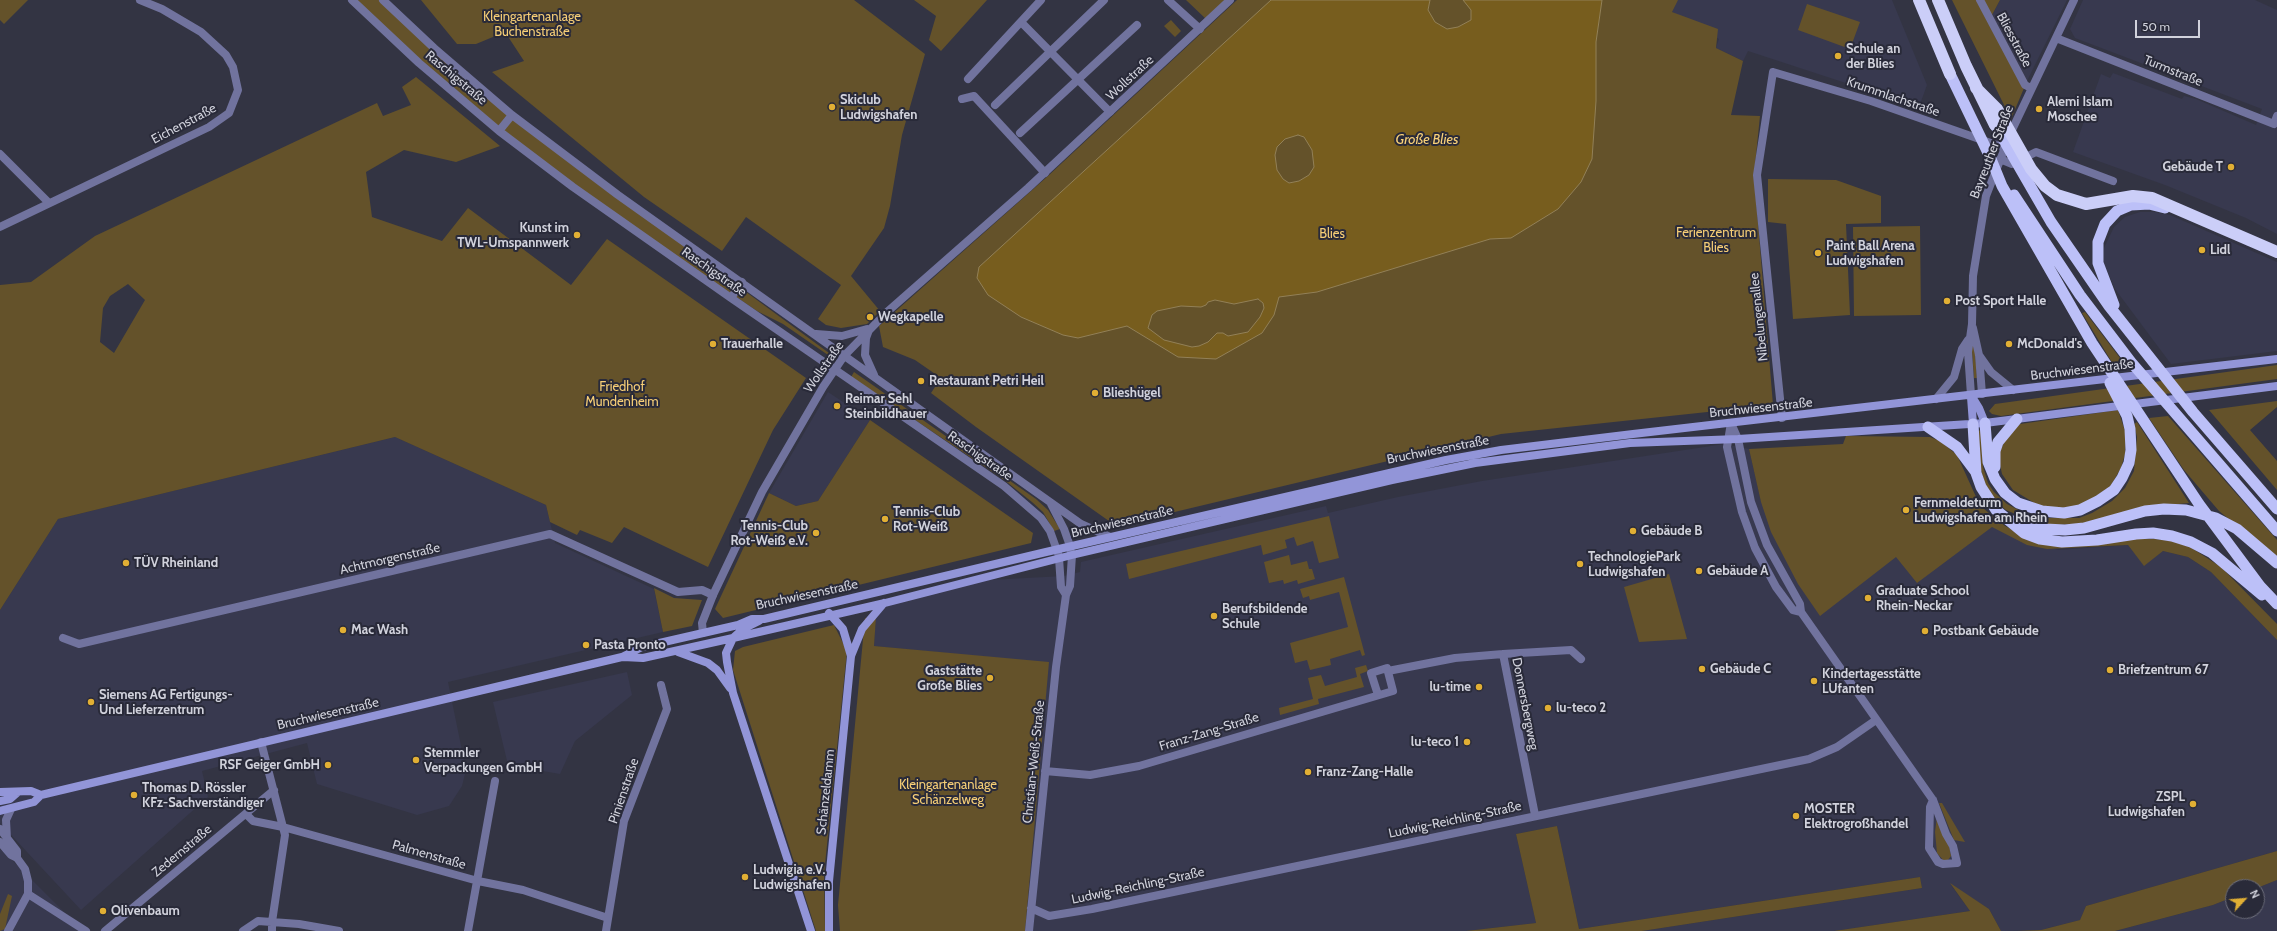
<!DOCTYPE html>
<meta charset="utf-8">
<style>
body{margin:0}
#map{position:relative;width:2277px;height:931px;overflow:hidden;background:#333443;font-family:Cabin,sans-serif}
canvas{display:block}
.north{position:absolute;left:2225px;top:879px;width:40px;height:40px;box-sizing:border-box;background:#292a39;border:1px solid #6c6d7a;border-radius:50%;rotate:64deg;font-size:11px;font-weight:700;line-height:16px;text-align:center;color:#d1d2dc}
.north::after{content:'';display:block;margin:auto;width:14px;height:18px;background:#e1af34;clip-path:polygon(50% 0,100% 100%,50% 72%,0 100%)}
.scale{position:absolute;left:2135px;top:20px;width:65px;height:18px;box-sizing:border-box;border:2px solid #d1d2dc;border-top:0;padding-left:5px;font-size:12px;line-height:14px;white-space:nowrap;color:#d1d2dc;-webkit-text-stroke:3px #292a39;paint-order:stroke}
</style>
<div id="map">
<canvas width="2277" height="931"></canvas>
<div class="north">N</div>
<div class="scale">50 m</div>
</div>
<script>
const ctx = document.querySelector('canvas').getContext('2d');
ctx.lineJoin = 'round';
function fillPath(path, color) { ctx.fillStyle = color; ctx.fill(path, 'evenodd'); }
const shape = rows => new Path2D(rows.map(r => 'M' + r).join(''));
function stroke(path, color, width, dash) { ctx.strokeStyle = color; ctx.lineWidth = width; ctx.lineCap = dash ? 'butt' : 'round'; ctx.setLineDash(dash || []); ctx.stroke(path); }
function write(font, color, halo, rows, align = 'center') {
  ctx.font = font + ' Cabin,sans-serif'; ctx.lineWidth = 4; ctx.setLineDash([]); ctx.textBaseline = 'middle'; ctx.strokeStyle = halo; ctx.fillStyle = color; for (const [text, x, y, turn = 0] of rows) {
    ctx.save(); ctx.translate(x, y); ctx.rotate((+turn || 0) * Math.PI / 180); ctx.textAlign = isNaN(turn) ? turn : align; if (halo) ctx.strokeText(text, 0, 0); ctx.fillText(text, 0, 0); ctx.restore();
  }
}
fillPath(shape([
 [1677,0,1892,0,1927,85,1919,107,1748,51,1743,61,1716,48,1719,39,1672,12],
 [2000,0,2067,0,2027,81,1992,15],
 [2083,0,2255,0,2277,10,2277,234,2246,218,2165,185,2073,152,2101,74,2110,78,2113,73,2182,99,2184,96,2196,99,2256,125,2262,109,2075,38,2070,29],
 [2140,212,2155,212,2170,215,2277,262,2277,351,2171,364,2115,289,2104,264,2104,248,2114,227,2125,217],
 [828,392,870,420,818,501,796,506,769,493],
 [395,437,546,505,555,543,654,589,663,632,448,682,466,770,462,786,449,806,417,815,317,784,307,743,202,771,208,797,81,910,0,823,0,610,58,519],
 [1724,444,1749,449,1761,501,1992,527,2058,550,2128,545,2144,565,2163,551,2188,557,2211,572,2277,640,2277,851,2086,906,2080,920,2041,930,2001,931,1989,909,1951,885,1970,911,1834,931,1642,931,1922,888,1920,877,1579,929,1557,826,1516,834,1536,923,1466,931,1025,931,1048,663,874,646,876,612,885,603,969,581,1064,576,1080,572,1081,562,1326,506,1328,513,1398,497,1482,481],
 [627,672,632,695,575,741,560,774,508,765,493,702],
 [0,849,12,860,83,931,0,931],
 [2277,880,2277,931,2115,931,2213,905,2233,897,2233,911,2257,911,2257,888]
]), '#38394f');
fillPath(shape([
 [0,0,28,0,4,24,0,20],
 [352,0,383,0,512,115,742,282,731,298,499,131],
 [421,0,854,0,925,54,902,135,890,206,884,228,851,276,880,311,867,324,841,328,826,325,818,319,841,285,746,217,722,251,644,197,492,72,524,61,505,32,476,44,457,44],
 [914,0,987,0,941,51,929,40,936,16],
 [1186,0,1225,0,1206,19],
 [1237,0,1678,0,1672,12,1718,29,1716,48,1743,61,1731,115,1760,116,1754,175,1773,405,1501,434,1116,526,976,427,931,393,941,378,915,360,883,347,879,326,1048,176],
 [1952,0,2000,0,1992,15,2027,81,2011,119],
 [1807,4,1860,22,1850,49,1798,30],
 [1171,20,1181,31,1175,37,1164,26],
 [416,77,500,146,456,162,404,150,366,172,372,217,442,241,468,208,571,285,607,239,806,378,773,430,708,567,624,527,612,543,580,530,577,535,550,522,546,505,395,437,58,519,0,610,0,285,31,282,95,236,377,103,383,116,411,105,402,87],
 [128,284,145,300,114,353,100,342,103,308,110,296],
 [1768,179,1836,180,1881,196,1881,223,1846,224,1850,315,1793,319,1786,224,1768,222],
 [1920,226,1921,315,1854,316,1853,227],
 [742,289,829,353,828,355,783,324,757,311,735,296],
 [2085,312,2123,362,2113,364,2082,313],
 [1971,338,1974,338,1977,378,1974,378],
 [2277,365,2277,379,2001,416,1992,414,1989,411,1995,404],
 [854,372,1036,499,1048,510,1060,529,1054,531,1043,512,1032,502,1003,479,851,377],
 [2277,401,2277,407,2250,430,2277,461,2277,490,2209,410],
 [2118,410,2126,434,2125,454,2121,468,2110,487,2080,507,2058,510,2041,507,2013,490,2002,474,1999,460,2000,451,2008,434,2020,424],
 [2168,416,2277,540,2277,558,2219,511,2184,470,2149,418],
 [870,420,1033,533,1031,543,723,618,715,609,769,493,796,506,818,501],
 [2137,422,2189,503,2157,506,2079,524,2048,525,2034,522,2006,510,1995,501,1985,484,1980,467,1978,431,1981,430,1983,467,1988,483,1994,492,2007,504,2028,515,2044,518,2079,518,2092,513,2112,501,2125,488,2134,471,2137,437,2134,424],
 [1846,436,1930,437,1940,441,1957,455,1977,499,1984,509,2005,526,2027,538,2155,539,2172,541,2190,547,2221,567,2277,624,2277,640,2211,572,2188,557,2163,551,2144,566,2128,545,2047,549,2027,545,1992,527,1917,583,1896,557,1820,616,1798,584,1771,532,1761,502,1749,449,1843,444],
 [1329,516,1339,558,1319,563,1313,541,1297,546,1294,537,1285,540,1287,548,1263,555,1261,545,1129,579,1126,564],
 [1289,555,1291,565,1307,561,1309,569,1312,569,1315,579,1298,584,1297,580,1284,584,1283,580,1269,583,1264,562],
 [1669,574,1687,639,1639,642,1624,587],
 [1344,577,1365,655,1362,656,1360,650,1330,659,1331,665,1310,670,1307,660,1295,663,1290,643,1348,627,1339,592,1310,600,1309,596,1303,598,1300,589],
 [654,588,674,598,702,600,692,626,663,632],
 [876,617,874,646,1049,662,1025,931,840,931,838,905,865,618],
 [834,625,847,651,824,874,825,931,816,931,733,670,735,651,743,647],
 [1366,665,1368,671,1360,674,1364,687,1318,699,1319,704,1280,715,1279,708,1313,699,1308,678,1321,675,1325,686,1357,677,1355,668],
 [1939,803,1942,803,1965,842,1954,840],
 [1937,817,1949,844,1951,856,1948,860,1943,860,1937,853,1935,832],
 [1557,826,1579,929,1920,877,1922,888,1642,931,1466,931,1536,923,1516,834],
 [2277,851,2277,880,2257,888,2233,887,2233,897,2213,905,2115,931,2017,931,2041,930,2080,920,2086,906],
 [1950,883,1989,909,2001,931,1834,931,1970,911],
 [8,894,12,896,5,929,0,931,0,914]
]), '#64522a');
const water = shape([
 [1271,0,1430,0,1428,10,1435,22,1447,29,1458,27,1471,20,1471,10,1463,0,1602,0,1596,42,1596,101,1592,159,1581,182,1558,209,1511,238,1490,239,1317,292,1279,297,1274,315,1262,333,1216,359,1178,357,1127,326,1078,338,1063,335,1021,317,988,295,977,278,979,267,1271,0],
 [1298,135,1304,137,1312,150,1314,167,1309,175,1299,181,1289,183,1283,179,1277,170,1275,155,1277,147,1285,139,1298,135],
 [1258,299,1263,303,1264,308,1260,317,1248,332,1228,336,1223,333,1217,333,1208,342,1199,346,1192,347,1164,340,1148,328,1152,315,1157,311,1181,306,1201,307,1206,305,1208,302,1215,300,1234,304,1258,299]
]);
fillPath(water, '#775d1e');
stroke(water, '#928057', 1);
stroke(shape([
 [1168,0,1200,29],
 [1980,0,2025,85,2031,88],
 [1021,22,1110,112],
 [2056,38,2274,124,2277,116],
 [968,79,1041,0],
 [962,99,974,96,1045,173],
 [995,105,1104,0],
 [1020,133,1137,25],
 [0,154,49,203],
 [2000,159,2012,164,2036,152,2113,181],
 [0,227,209,127,229,113,238,90,233,67,226,55,201,32,162,9,140,0],
 [1973,328,1979,355,1982,394],
 [1979,355,1991,372,2013,390],
 [1971,395,1968,352,1972,324,1973,276,1986,196,2012,130,2074,0],
 [1936,399,1954,377,1962,349,1968,340],
 [1782,418,1757,175,1773,72,1871,101,2005,148],
 [1731,423,1738,439,1751,502,1767,545,1800,604,1801,612,1933,800,1946,834,1953,846,1957,863,1943,864,1938,862,1929,848,1930,807,1933,800],
 [1731,423,1727,447,1742,512,1755,548,1776,587,1793,610,1801,612],
 [1059,558,1061,587,1066,595],
 [63,638,79,644,550,534,678,592,702,590,713,595],
 [1388,671,1455,658,1503,654],
 [261,742,285,835,272,922,272,931],
 [1045,771,1090,775,1139,766,1393,691,1387,668,1371,673,1378,695],
 [246,814,253,821,283,827,478,881,523,890,608,918],
 [1535,815,1503,654,1571,650,1581,659],
 [0,829,17,851,17,858],
 [7,839,6,820,11,809],
 [0,842,11,855,17,858,25,869,28,881,28,894,8,931],
 [28,894,86,931],
 [1031,908,1049,916,1092,909,1809,759,1837,747,1876,720],
 [105,931,274,790],
 [243,931,258,921,299,924,339,931],
 [468,931,495,781],
 [606,931,624,821,667,709,661,685],
 [1029,931,1056,667,1066,595,1070,586,1072,555,1070,549]
]), '#71739e', 8);
stroke(shape([
 [352,0,419,63,499,131,573,187,731,298,1004,486,1041,518,1050,531,1059,556],
 [383,0,434,48,512,115,618,195,1081,524,1110,537],
 [499,131,512,115],
 [731,298,742,282],
 [869,330,866,338,865,355,874,375],
 [816,334,842,336,867,329],
 [1051,504,1064,529,1070,546],
 [703,633,702,623,713,595,762,492,823,387,844,356,887,312,1028,188,1230,0]
]), '#71739e', 8);
stroke(shape([
 [1971,395,1979,408,1985,423],
 [1971,397,1973,424],
 [829,613,843,629,851,656],
 [759,621,743,629,733,638,726,653,727,662,733,693,811,931],
 [678,652,708,663,717,670,730,688],
 [623,657,643,658,733,638,885,603,1072,555,1392,480,1475,463,1630,443,1738,439,1985,423,2277,386],
 [0,792,31,791,41,795],
 [41,795,622,657,642,647,738,625,752,619,764,619,1046,552,1446,460,1501,450,1633,434,2277,359],
 [0,801,10,799,18,792],
 [0,811,34,802,41,795],
 [829,931,829,881,851,656,862,629,884,603]
]), '#9295d8', 8);
stroke(shape([
 [1950,74,1991,159,2002,186,2092,343,2199,504,2260,586,2277,604],
 [1995,125,2051,222,2109,306,2193,412,2277,509],
 [2014,195,2080,295,2131,362,2277,531],
 [2114,305,2098,263,2098,242,2105,224,2117,211,2131,205,2149,204,2165,208],
 [1985,423,1988,462,1995,479,2005,493,2018,503,2042,511,2064,513,2080,510,2098,501,2114,490,2122,478,2129,463,2131,450,2130,429,2127,416,2110,383],
 [1973,424,1976,473,1981,487,1996,510,2024,533,2040,539,2062,542,2097,540,2136,534,2153,533,2172,536,2191,542,2212,553,2262,595],
 [1928,427,1957,447,1975,471],
 [1995,467,1995,451,1998,442,2017,419],
 [2013,521,2045,529,2065,530,2084,528,2145,511,2164,509,2186,510,2216,518,2237,529,2277,563]
]), '#bcc0f8', 11);
stroke(shape([
 [1919,0,1950,74],
 [1938,0,1966,66,1995,125],
 [1976,88,1997,109,2031,169,2045,186,2057,195,2086,204,2133,196,2152,198,2277,252]
]), '#cbcef8', 12);
for (const [x, y, r, color] of [
 [1838,56,4,"#e1af34"],
 [832,107,4,"#e1af34"],
 [2039,109,4,"#e1af34"],
 [2231,167,4,"#e1af34"],
 [577,235,4,"#e1af34"],
 [2202,250,4,"#e1af34"],
 [1818,253,4,"#e1af34"],
 [1947,301,4,"#e1af34"],
 [870,317,4,"#e1af34"],
 [713,344,4,"#e1af34"],
 [2009,344,4,"#e1af34"],
 [921,381,4,"#e1af34"],
 [1095,393,4,"#e1af34"],
 [837,406,4,"#e1af34"],
 [1906,510,4,"#e1af34"],
 [885,519,4,"#e1af34"],
 [1633,531,4,"#e1af34"],
 [816,533,4,"#e1af34"],
 [126,563,4,"#e1af34"],
 [1580,564,4,"#e1af34"],
 [1699,571,4,"#e1af34"],
 [1868,598,4,"#e1af34"],
 [1214,616,4,"#e1af34"],
 [343,630,4,"#e1af34"],
 [1925,631,4,"#e1af34"],
 [586,645,4,"#e1af34"],
 [1702,669,4,"#e1af34"],
 [2110,670,4,"#e1af34"],
 [990,678,4,"#e1af34"],
 [1814,681,4,"#e1af34"],
 [1479,687,4,"#e1af34"],
 [91,702,4,"#e1af34"],
 [1548,708,4,"#e1af34"],
 [1467,742,4,"#e1af34"],
 [416,760,4,"#e1af34"],
 [328,765,4,"#e1af34"],
 [1308,772,4,"#e1af34"],
 [134,795,4,"#e1af34"],
 [2193,804,4,"#e1af34"],
 [1796,816,4,"#e1af34"],
 [745,877,4,"#e1af34"],
 [103,911,4,"#e1af34"]
]) { const dot = new Path2D(); dot.arc(x, y, r, 0, 2 * Math.PI); ctx.fillStyle = color; ctx.fill(dot); stroke(dot, '#292a39', 1.5); }
write('13px', '#f6ce76', '#292a39', [
 ["Kleingartenanlage",532,17],
 ["Buchenstraße",532,32],
 ["Ferienzentrum",1716,233],
 ["Blies",1716,248],
 ["Blies",1332,234],
 ["Friedhof",622,387],
 ["Mundenheim",622,402],
 ["Kleingartenanlage",948,785],
 ["Schänzelweg",948,800]
]);
write('13px', '#d1d2dc', '#292a39', [
 ["Bliesstraße",2014,40,62],
 ["Turmstraße",2173,71,22],
 ["Raschigstraße",456,78,40],
 ["Wollstraße",1130,78,-43],
 ["Krummlachstraße",1893,97,19],
 ["Eichenstraße",184,124,-28],
 ["Bayreuther Straße",1992,152,-69],
 ["Raschigstraße",714,272,35],
 ["Nibelungenallee",1759,317,-96],
 ["Wollstraße",824,367,-55],
 ["Bruchwiesenstraße",2082,370,-7],
 ["Bruchwiesenstraße",1761,408,-6],
 ["Bruchwiesenstraße",1438,450,-11],
 ["Raschigstraße",980,456,35],
 ["Bruchwiesenstraße",1122,522,-13],
 ["Achtmorgenstraße",390,559,-13],
 ["Bruchwiesenstraße",807,595,-12],
 ["Donnersbergweg",1525,704,79],
 ["Bruchwiesenstraße",328,714,-13],
 ["Franz-Zang-Straße",1209,732,-17],
 ["Christian-Weiß-Straße",1034,762,-84],
 ["Pinienstraße",624,791,-71],
 ["Schänzeldamm",826,792,-84],
 ["Ludwig-Reichling-Straße",1455,820,-12],
 ["Zedernstraße",182,851,-40],
 ["Palmenstraße",429,855,16],
 ["Ludwig-Reichling-Straße",1138,886,-12]
]);
write('bold 13px', '#d1d2dc', '#292a39', [
 ["Schule an",1846,49],
 ["der Blies",1846,64],
 ["Skiclub",840,100],
 ["Ludwigshafen",840,115],
 ["Alemi Islam",2047,102],
 ["Moschee",2047,117],
 ["Gebäude T",2223,167,"right"],
 ["Kunst im",569,228,"right"],
 ["TWL-Umspannwerk",569,243,"right"],
 ["Paint Ball Arena",1826,246],
 ["Ludwigshafen",1826,261],
 ["Lidl",2210,250],
 ["Post Sport Halle",1955,301],
 ["Wegkapelle",878,317],
 ["Trauerhalle",721,344],
 ["McDonald's",2017,344],
 ["Restaurant Petri Heil",929,381],
 ["Blieshügel",1103,393],
 ["Reimar Sehl",845,399],
 ["Steinbildhauer",845,414],
 ["Fernmeldeturm",1914,503],
 ["Ludwigshafen am Rhein",1914,518],
 ["Tennis-Club",893,512],
 ["Rot-Weiß",893,527],
 ["Tennis-Club",808,526,"right"],
 ["Rot-Weiß e.V.",808,541,"right"],
 ["Gebäude B",1641,531],
 ["TechnologiePark",1588,557],
 ["Ludwigshafen",1588,572],
 ["TÜV Rheinland",134,563],
 ["Gebäude A",1707,571],
 ["Graduate School",1876,591],
 ["Rhein-Neckar",1876,606],
 ["Berufsbildende",1222,609],
 ["Schule",1222,624],
 ["Mac Wash",351,630],
 ["Postbank Gebäude",1933,631],
 ["Pasta Pronto",594,645],
 ["Gebäude C",1710,669],
 ["Briefzentrum 67",2118,670],
 ["Gaststätte",982,671,"right"],
 ["Große Blies",982,686,"right"],
 ["Kindertagesstätte",1822,674],
 ["LUfanten",1822,689],
 ["lu-time",1471,687,"right"],
 ["Siemens AG Fertigungs-",99,695],
 ["Und Lieferzentrum",99,710],
 ["lu-teco 2",1556,708],
 ["lu-teco 1",1459,742,"right"],
 ["Stemmler",424,753],
 ["Verpackungen GmbH",424,768],
 ["RSF Geiger GmbH",320,765,"right"],
 ["Franz-Zang-Halle",1316,772],
 ["Thomas D. Rössler",142,788],
 ["KFz-Sachverständiger",142,803],
 ["ZSPL",2185,797,"right"],
 ["Ludwigshafen",2185,812,"right"],
 ["MOSTER",1804,809],
 ["Elektrogroßhandel",1804,824],
 ["Ludwigia e.V.",753,870],
 ["Ludwigshafen",753,885],
 ["Olivenbaum",111,911]
], 'left');
write('italic 14px', '#f9d179', '#292a39', [
 ["Große Blies",1427,140]
]);
</script>
